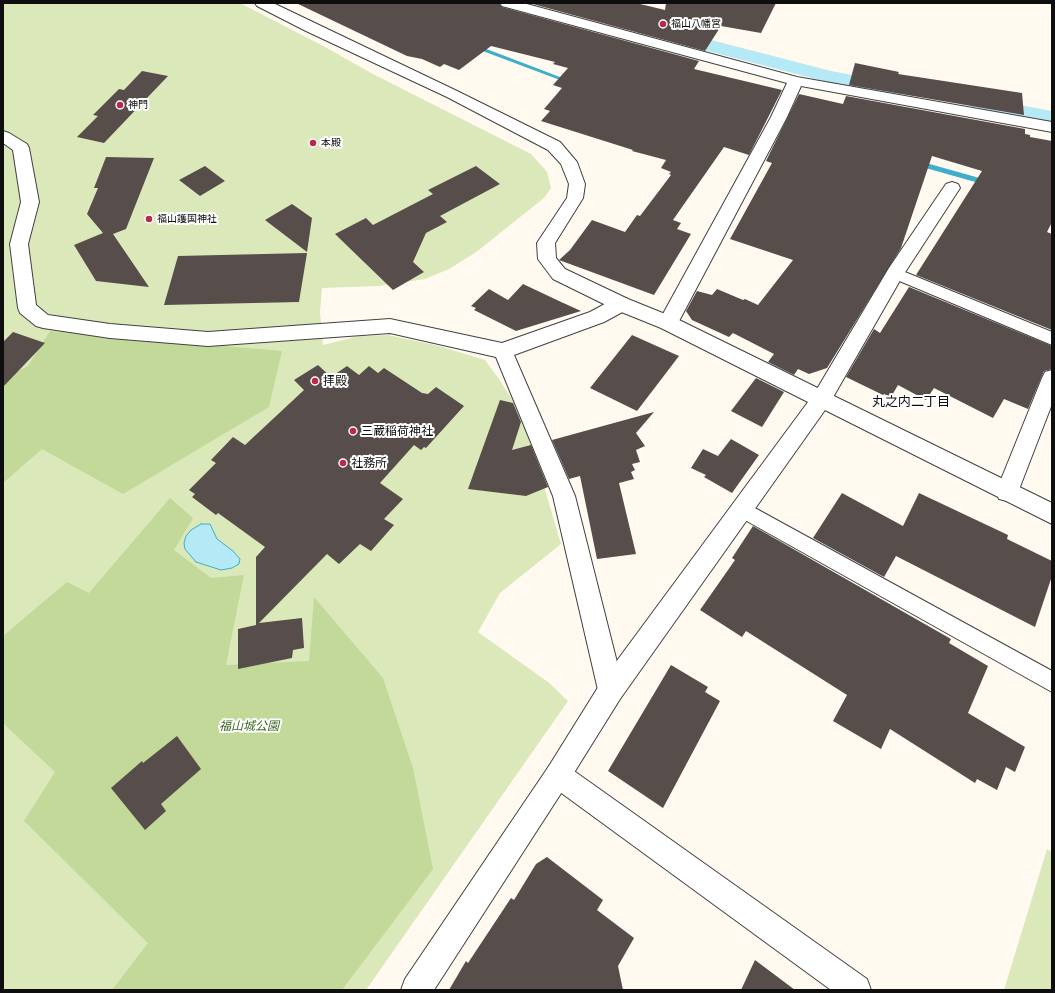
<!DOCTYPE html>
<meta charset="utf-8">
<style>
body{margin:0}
#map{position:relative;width:1055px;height:993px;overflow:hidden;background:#fff9f0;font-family:"Crimson Pro",serif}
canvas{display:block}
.frame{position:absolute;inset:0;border:4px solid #0e0e0e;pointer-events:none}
</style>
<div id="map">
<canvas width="1055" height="993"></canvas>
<div class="frame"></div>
</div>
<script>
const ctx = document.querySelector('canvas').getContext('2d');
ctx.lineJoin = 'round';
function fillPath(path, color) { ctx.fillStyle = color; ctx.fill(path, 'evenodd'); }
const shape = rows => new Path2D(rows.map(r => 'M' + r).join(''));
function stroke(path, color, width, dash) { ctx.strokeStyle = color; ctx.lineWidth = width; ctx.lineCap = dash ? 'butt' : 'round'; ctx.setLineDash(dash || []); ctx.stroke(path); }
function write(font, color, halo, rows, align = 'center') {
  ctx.font = font + ' "Crimson Pro","Noto Sans JP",serif'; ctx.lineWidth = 4; ctx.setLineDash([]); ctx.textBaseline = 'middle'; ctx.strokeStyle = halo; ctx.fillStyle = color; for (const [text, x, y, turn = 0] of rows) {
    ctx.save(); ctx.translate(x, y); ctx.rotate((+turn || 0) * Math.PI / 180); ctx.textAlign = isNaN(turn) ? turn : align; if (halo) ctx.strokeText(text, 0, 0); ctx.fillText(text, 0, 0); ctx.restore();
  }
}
fillPath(shape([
 [3,3,240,3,327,48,371,73,531,154,547,172,551,188,544,198,475,253,449,269,425,279,379,286,322,288,320,312,323,345,359,336,388,335,439,346,485,360,499,379,520,412,530,439,561,544,500,593,478,632,548,682,568,701,366,990,3,990],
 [1047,849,1052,852,1052,990,1004,990]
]), '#dbe9ba');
fillPath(shape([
 [50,331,282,351,269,407,123,494,42,449,3,483,3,379,28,366],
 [170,498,193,518,174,550,211,578,244,575,226,665,309,661,314,597,383,678,413,768,433,869,342,990,112,990,148,943,24,821,55,772,3,723,3,636,67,582,89,593]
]), '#c2d999');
const water = shape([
 [201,524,210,524,217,539,233,551,240,559,239,564,232,568,221,570,196,562,185,549,184,543,186,536,191,530,201,524]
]);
fillPath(water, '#b5e9f5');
stroke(water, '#3eaecb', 1);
fillPath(shape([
 [472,45,476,45,573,82,568,83,472,47,472,45],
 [915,161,919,161,990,181,991,183,990,185,986,185,915,165,915,161]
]), '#3eaecb');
fillPath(shape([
 [688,34,831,71,900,84,903,89,900,94,892,95,823,81,681,44,678,40,681,36,688,34],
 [981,98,1052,111,1052,125,973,110,970,105,973,100,981,98]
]), '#b5e9f5');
fillPath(shape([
 [296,3,499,3,502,7,699,61,694,69,782,90,749,155,724,147,673,220,681,223,677,229,691,234,654,295,559,260,570,250,592,220,625,232,637,215,640,216,671,175,669,174,671,172,661,168,666,160,632,151,633,150,541,121,550,111,544,109,562,88,553,85,568,68,553,64,555,62,491,46,459,70,444,64,440,67,422,59,407,56],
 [529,3,636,3,665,10,666,3,776,3,761,33,721,26,705,51],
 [855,63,899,72,898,74,1022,93,1024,115,849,85],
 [142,71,168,76,104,143,77,137,98,116,93,115,119,89,124,90],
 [799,94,843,104,846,96,1025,129,1025,134,1030,135,1030,137,1052,141,1052,222,1047,232,1052,234,1052,330,916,275,982,171,932,156,901,248,827,368,809,374,798,369,794,375,768,362,774,354,733,333,729,337,692,320,686,311,697,291,712,295,717,289,743,300,745,299,758,305,793,260,730,239,772,163,766,161],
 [106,157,154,158,126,229,113,234,149,287,96,281,74,245,103,233,87,214,98,188,94,188],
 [205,166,225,181,200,196,179,180],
 [476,166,500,184,440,216,447,222,426,233,413,262,424,272,393,290,335,234,366,218,373,225,433,194,428,190],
 [292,204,312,218,307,252,265,220],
 [307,253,299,302,164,305,178,256],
 [523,284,559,301,581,311,516,331,474,310,476,308,471,306,489,289,508,300],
 [909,287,1052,346,1052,369,1044,371,1028,409,1004,399,993,418,934,388,926,400,898,385,891,397,884,394,883,395,846,377,874,329,880,333],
 [13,332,45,343,3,387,3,342],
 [632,335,679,356,637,411,590,388],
 [318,365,331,377,347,366,359,375,369,366,378,373,384,368,422,393,428,394,436,387,464,406,426,448,424,447,421,450,414,445,380,483,403,499,384,519,394,525,371,551,360,544,339,564,327,554,259,623,302,618,304,648,293,650,292,658,238,669,238,629,256,625,256,557,265,547,218,513,216,515,192,497,195,494,189,490,216,463,211,460,233,437,245,445,304,390,294,380],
 [756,378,784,392,762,427,731,411],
 [500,400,513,403,521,422,512,450,531,445,548,487,526,496,468,489],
 [654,412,636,433,645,446,636,450,640,462,632,464,635,470,631,472,634,479,619,483,636,554,597,559,580,476,569,479,552,440],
 [731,439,759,455,732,493,704,477,706,475,691,468,703,449,718,456],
 [842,493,903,526,919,493,1008,535,1007,539,1052,561,1052,576,1035,627,896,556,884,577,813,538],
 [753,526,951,639,949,643,988,666,968,713,1025,747,1015,772,1006,767,997,790,977,779,975,783,890,729,881,749,833,721,847,695,746,631,742,637,700,610,735,560,732,558],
 [671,665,708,687,705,692,720,701,663,808,608,771],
 [177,736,201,769,161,804,166,811,145,830,111,788,142,761,143,763],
 [547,857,603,900,597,910,634,938,618,966,623,990,449,990,466,961,468,963,511,898,514,900,536,864],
 [755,960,795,990,741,990]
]), '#574d4b');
const service = shape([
 [895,268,1052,332,1052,345,890,277,888,273,890,269,895,268],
 [742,501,1052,671,1052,692,736,515,733,509,736,503,742,501]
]);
const minor = shape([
 [500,3,523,3,797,77,1052,122,1052,132,801,86,787,117,678,323,675,328,668,330,661,328,658,323,771,117,787,83,502,6,500,3],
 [952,182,958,184,960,188,902,277,828,406,821,408,814,406,811,400,814,394,889,268,946,184,952,182],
 [19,238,25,240,28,244,36,305,48,315,110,324,208,332,390,319,502,343,590,312,614,299,621,297,628,299,630,304,628,309,604,322,514,355,575,496,624,690,620,699,611,702,602,699,598,690,553,496,496,357,390,333,208,346,110,338,43,328,36,326,20,313,18,308,10,244,13,240,19,238],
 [1052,370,1052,404,1018,492,1015,499,1007,501,999,499,996,492,1042,378,1045,372,1052,370],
 [558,762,567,766,867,979,871,990,831,990,549,784,545,775,549,766,558,762]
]);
const tertiary = shape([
 [255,3,273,3,457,91,560,142,577,162,585,184,583,198,555,243,556,258,565,269,628,299,675,318,1052,503,1052,524,825,410,620,699,567,784,434,990,401,990,405,979,549,766,602,681,808,402,661,328,614,309,553,279,538,259,537,243,567,198,569,184,561,164,548,150,447,97,306,31,257,6,255,3],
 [3,131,9,133,27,144,29,148,39,202,28,244,25,248,19,250,13,248,10,244,21,202,13,150,3,143,3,131]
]);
stroke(service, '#414141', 2);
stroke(minor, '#414141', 2);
stroke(tertiary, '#414141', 2);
fillPath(service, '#fff');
fillPath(minor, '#fff');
fillPath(tertiary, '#fff');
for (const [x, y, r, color] of [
 [663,24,4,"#bc284b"],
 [120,105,4,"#bc284b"],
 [313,143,4,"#bc284b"],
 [149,219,4,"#bc284b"],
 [315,381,4,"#bc284b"],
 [353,431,4,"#bc284b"],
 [343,463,4,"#bc284b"]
]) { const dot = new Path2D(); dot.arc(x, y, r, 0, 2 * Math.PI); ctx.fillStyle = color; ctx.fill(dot); stroke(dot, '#fff', 1.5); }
write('10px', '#0e0e0e', '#fff', [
 ["福山八幡宮",671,24],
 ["神門",128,105],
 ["本殿",321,143],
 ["福山護国神社",157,219]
], 'left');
write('12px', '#0e0e0e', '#fff', [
 ["拝殿",323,381],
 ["三蔵稲荷神社",361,431],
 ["社務所",351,463]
], 'left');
write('italic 12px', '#3b651f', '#fff', [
 ["福山城公園",249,726]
]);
write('13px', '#0e0e0e', '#fff', [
 ["丸之内二丁目",911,402]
]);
</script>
